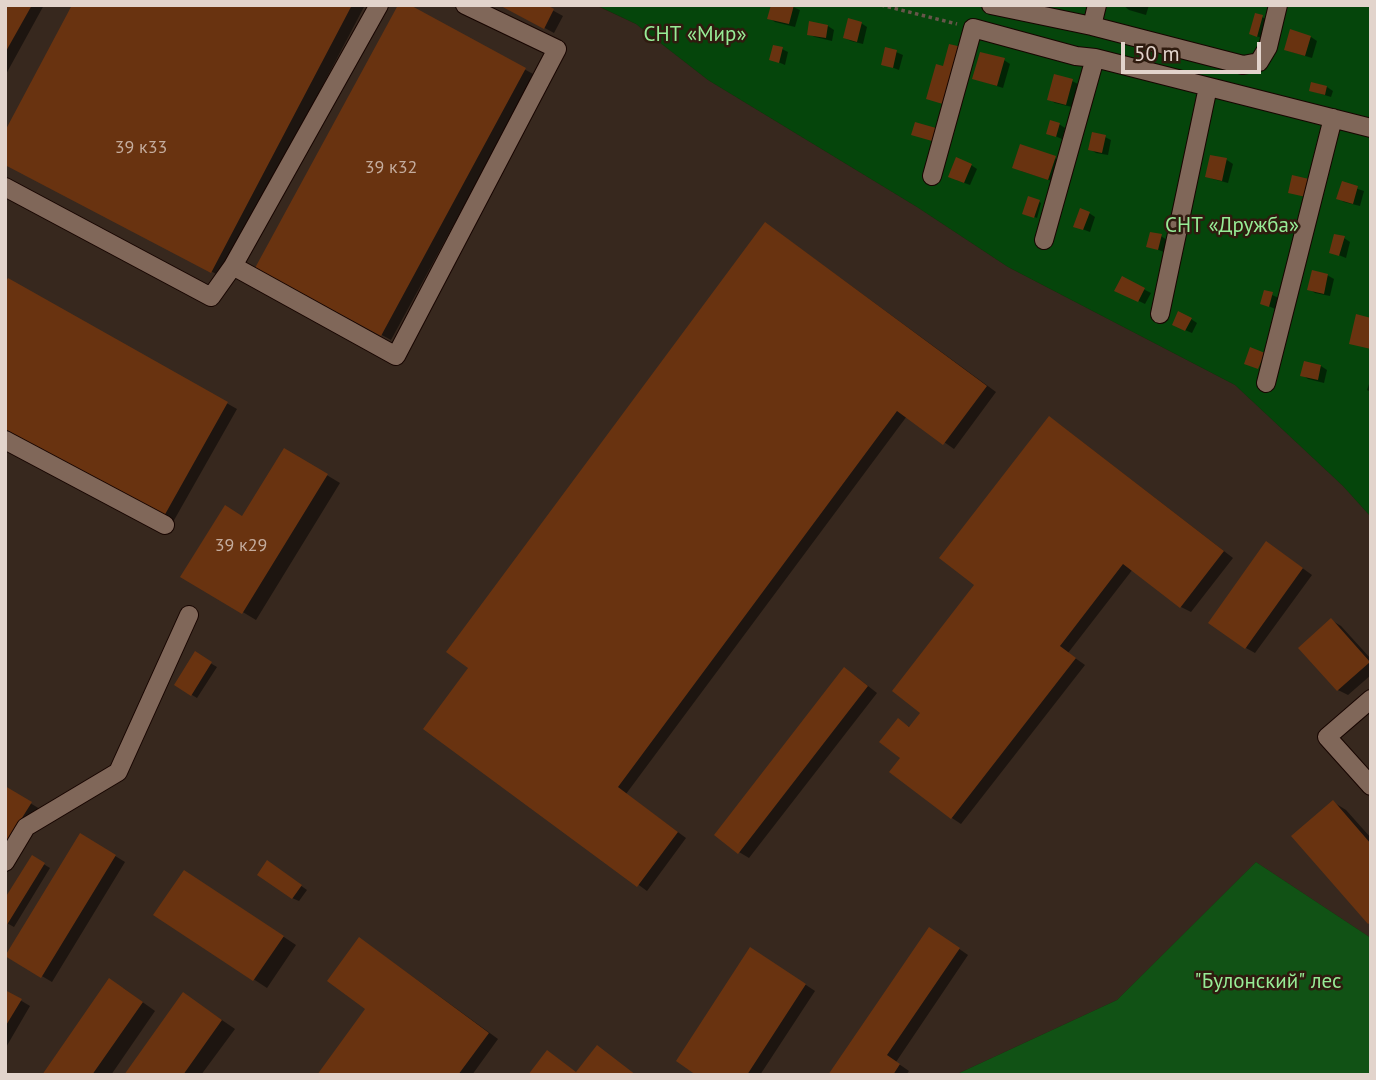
<!DOCTYPE html>
<meta charset="utf-8">
<style>
body{margin:0}
#map{position:relative;width:1376px;height:1080px;overflow:hidden;background:#2f1b0f;font-family:"PT Sans",sans-serif}
canvas{display:block}
.frame{position:absolute;inset:0;border:7px solid #e2d4cc;pointer-events:none}
.scale{position:absolute;left:1121px;top:42px;width:140px;height:32px;box-sizing:border-box;border:4px solid #e2d4cc;border-top:0;padding-left:9px;font-size:21px;line-height:24px;white-space:nowrap;color:#e2d4cc;-webkit-text-stroke:5px #2f1b0f;paint-order:stroke}
</style>
<div id="map">
<canvas width="1376" height="1080"></canvas>
<div class="frame"></div>
<div class="scale">50 m</div>
</div>
<script>
const ctx = document.querySelector('canvas').getContext('2d');
ctx.lineJoin = 'round';
function fillPath(path, color) { ctx.fillStyle = color; ctx.fill(path, 'evenodd'); }
const shape = rows => new Path2D(rows.map(r => 'M' + r).join(''));
function stroke(path, color, width, dash) { ctx.strokeStyle = color; ctx.lineWidth = width; ctx.lineCap = dash ? 'butt' : 'round'; ctx.setLineDash(dash || []); ctx.stroke(path); }
function write(font, color, halo, rows, align = 'center') {
  ctx.font = font + ' "PT Sans",sans-serif'; ctx.lineWidth = 5; ctx.setLineDash([]); ctx.textBaseline = 'middle'; ctx.strokeStyle = halo; ctx.fillStyle = color; for (const [text, x, y, turn = 0] of rows) {
    ctx.save(); ctx.translate(x, y); ctx.rotate((+turn || 0) * Math.PI / 180); ctx.textAlign = isNaN(turn) ? turn : align; if (halo) ctx.strokeText(text, 0, 0); ctx.fillText(text, 0, 0); ctx.restore();
  }
}
fillPath(shape([
 [5,5,595,5,636,24,708,80,917,207,1008,267,1235,385,1343,486,1371,517,1371,938,1256,862,1117,1000,955,1075,5,1075]
]), '#37281e');
fillPath(shape([
 [596,5,1371,5,1371,517,1343,486,1235,385,1008,267,917,207,708,80,636,24]
]), '#05450b');
fillPath(shape([
 [1256,862,1371,938,1371,1075,955,1075,1117,1000]
]), '#115215');
fillPath(shape([
 [5,5,44,5,5,76],
 [74,5,365,5,222,277,5,164],
 [406,5,535,75,391,340,257,268],
 [502,5,543,5,563,16,554,33],
 [789,5,800,10,795,27,775,22,769,18],
 [1123,5,1149,5,1146,15,1129,10],
 [1262,17,1268,20,1264,39,1251,34],
 [861,23,867,27,863,44,851,41,845,38],
 [828,26,834,30,832,41,815,37,809,34],
 [1291,32,1311,37,1317,41,1312,58,1292,52,1286,49],
 [782,49,788,52,785,65,771,59],
 [896,52,903,55,899,70,883,64],
 [1004,60,1010,64,1003,88,981,81],
 [1072,81,1078,84,1072,107,1055,103,1049,99],
 [1327,87,1333,91,1331,97,1318,93,1311,90],
 [1059,124,1065,128,1062,139,1048,133],
 [1105,137,1111,140,1108,155,1096,153,1090,149],
 [1021,146,1062,161,1055,182,1021,171],
 [1211,157,1227,160,1233,164,1228,183,1213,179,1207,176],
 [971,165,977,169,970,185,956,180],
 [1343,184,1364,191,1360,206,1344,202,1338,198],
 [1039,202,1041,203,1037,218,1027,214],
 [1089,213,1095,217,1090,232,1082,229],
 [775,230,996,392,954,449,907,416,626,794,686,838,647,891,426,729],
 [1161,236,1167,240,1164,252,1148,246],
 [1344,238,1350,242,1346,258,1331,252],
 [1327,275,1334,279,1330,296,1315,293,1309,289],
 [1122,278,1151,293,1145,304,1116,290],
 [9,280,237,409,173,522,5,427],
 [1265,292,1279,298,1275,309,1262,303],
 [1191,319,1197,323,1192,333,1180,328],
 [1321,366,1327,370,1324,383,1308,379,1302,375],
 [1371,378,1371,392,1367,390],
 [1050,418,1059,424,1233,558,1191,612,1181,607,1133,569,1068,653,1085,665,961,824,952,818,902,758,898,720,911,728,923,712],
 [285,450,340,483,256,620,183,576,243,518],
 [1276,549,1312,575,1255,653,1246,648],
 [1331,620,1341,626,1371,659,1371,675,1348,695,1338,690],
 [195,654,217,667,197,698,176,685],
 [854,675,877,693,749,858,739,852],
 [5,788,40,809,5,867],
 [1333,802,1346,810,1371,838,1371,924,1369,923],
 [81,835,125,862,52,982,8,956],
 [32,857,50,868,14,927,5,922],
 [273,866,307,890,299,901,292,898],
 [198,880,296,945,267,988,156,915],
 [939,935,968,955,896,1062,909,1071,906,1075,830,1075],
 [369,945,498,1039,472,1075,319,1075,368,1008],
 [761,955,815,991,760,1075,699,1075],
 [123,988,155,1011,111,1075,45,1075],
 [5,991,30,1006,5,1049],
 [184,994,235,1029,201,1075,126,1075]
]), '#0007');
fillPath(shape([
 [5,5,32,5,5,53],
 [72,5,352,5,211,273,5,165,5,131],
 [398,5,410,5,526,68,381,336,255,268],
 [499,5,547,5,554,9,544,29],
 [771,5,794,5,789,24,767,19],
 [1255,13,1263,15,1257,37,1249,34],
 [848,18,862,22,857,42,843,38],
 [809,21,828,25,826,38,807,35],
 [1290,29,1311,36,1305,56,1284,50],
 [949,44,962,47,946,105,926,99,936,64,943,66],
 [773,45,783,47,779,63,769,60],
 [885,47,897,50,893,68,881,65],
 [980,52,1005,58,997,86,972,79],
 [1054,74,1073,79,1066,105,1047,100],
 [1311,82,1327,86,1325,95,1309,91],
 [1050,120,1060,123,1056,137,1046,134],
 [915,122,936,128,932,141,911,135],
 [1092,132,1106,135,1102,153,1088,150],
 [1020,144,1056,156,1048,180,1012,168],
 [1210,155,1227,158,1222,181,1205,177],
 [956,157,972,164,964,183,948,177],
 [1292,175,1309,179,1306,197,1288,193],
 [1342,181,1358,186,1353,204,1336,199],
 [1028,196,1040,200,1034,218,1022,214],
 [1080,208,1090,212,1083,230,1073,227],
 [765,222,987,386,943,445,897,411,618,787,678,832,637,887,423,729,468,668,446,652],
 [1150,232,1162,234,1158,250,1146,247],
 [1334,234,1345,236,1339,256,1329,253],
 [1312,270,1328,274,1324,294,1307,290],
 [1122,276,1145,288,1138,302,1114,291],
 [8,278,228,402,163,518,5,429,5,283],
 [1264,290,1273,292,1269,307,1260,304],
 [1178,311,1192,318,1185,331,1172,325],
 [1356,314,1371,318,1371,349,1349,344],
 [1250,347,1265,353,1258,369,1244,364],
 [1304,361,1321,365,1318,380,1300,376],
 [1049,416,1224,551,1180,608,1123,564,1060,646,1076,658,951,819,889,772,900,758,879,742,898,718,909,727,920,713,892,691,974,585,939,558],
 [284,448,328,474,242,614,180,577,225,505,242,516],
 [1266,541,1303,568,1245,649,1208,623],
 [1331,618,1370,662,1337,691,1298,648],
 [195,651,212,662,191,696,174,685],
 [844,667,868,686,738,854,714,835],
 [5,786,32,802,5,845],
 [1333,800,1371,844,1371,922,1368,924,1291,836],
 [80,833,116,855,41,978,5,956],
 [32,855,45,863,5,928,5,898],
 [267,860,302,885,292,899,257,875],
 [184,870,284,936,253,981,153,915],
 [929,927,960,948,887,1055,900,1064,893,1075,828,1075],
 [359,937,489,1033,458,1075,317,1075,365,1009,327,981],
 [750,947,806,984,747,1075,696,1075,676,1061],
 [109,978,143,1002,92,1075,42,1075],
 [5,990,22,999,5,1027],
 [183,992,222,1020,183,1075,124,1075],
 [597,1045,636,1075,528,1075,547,1050,576,1072]
]), '#693310');
const minor = shape([
 [991,5,1092,26,1243,65,1259,62,1268,47,1278,5],
 [1092,26,1097,5],
 [932,176,973,28,1076,56,1095,58,1371,128],
 [5,187,211,297,233,266,379,5],
 [1044,240,1095,58],
 [233,266,396,356,557,49,465,5],
 [1160,314,1208,87],
 [1266,383,1333,118],
 [5,440,165,525],
 [1371,699,1327,737,1371,786],
 [5,862,26,827,118,772,189,615]
]);
stroke(minor, '#170500', 20);
stroke(shape([
 [881,5,957,24]
]), '#67554a', 3.5, [3.5, 3.5]);
stroke(minor, '#806759', 18);
write('18px', '#c4ac9d', null, [
 ["39 к33",141,148],
 ["39 к32",391,168],
 ["39 к29",241,546]
]);
write('21px', '#97ec96', '#2f1b0f', [
 ["СНТ «Мир»",695,35],
 ["СНТ «Дружба»",1232,226],
 ["\"Булонский\" лес",1268,982]
]);
</script>
